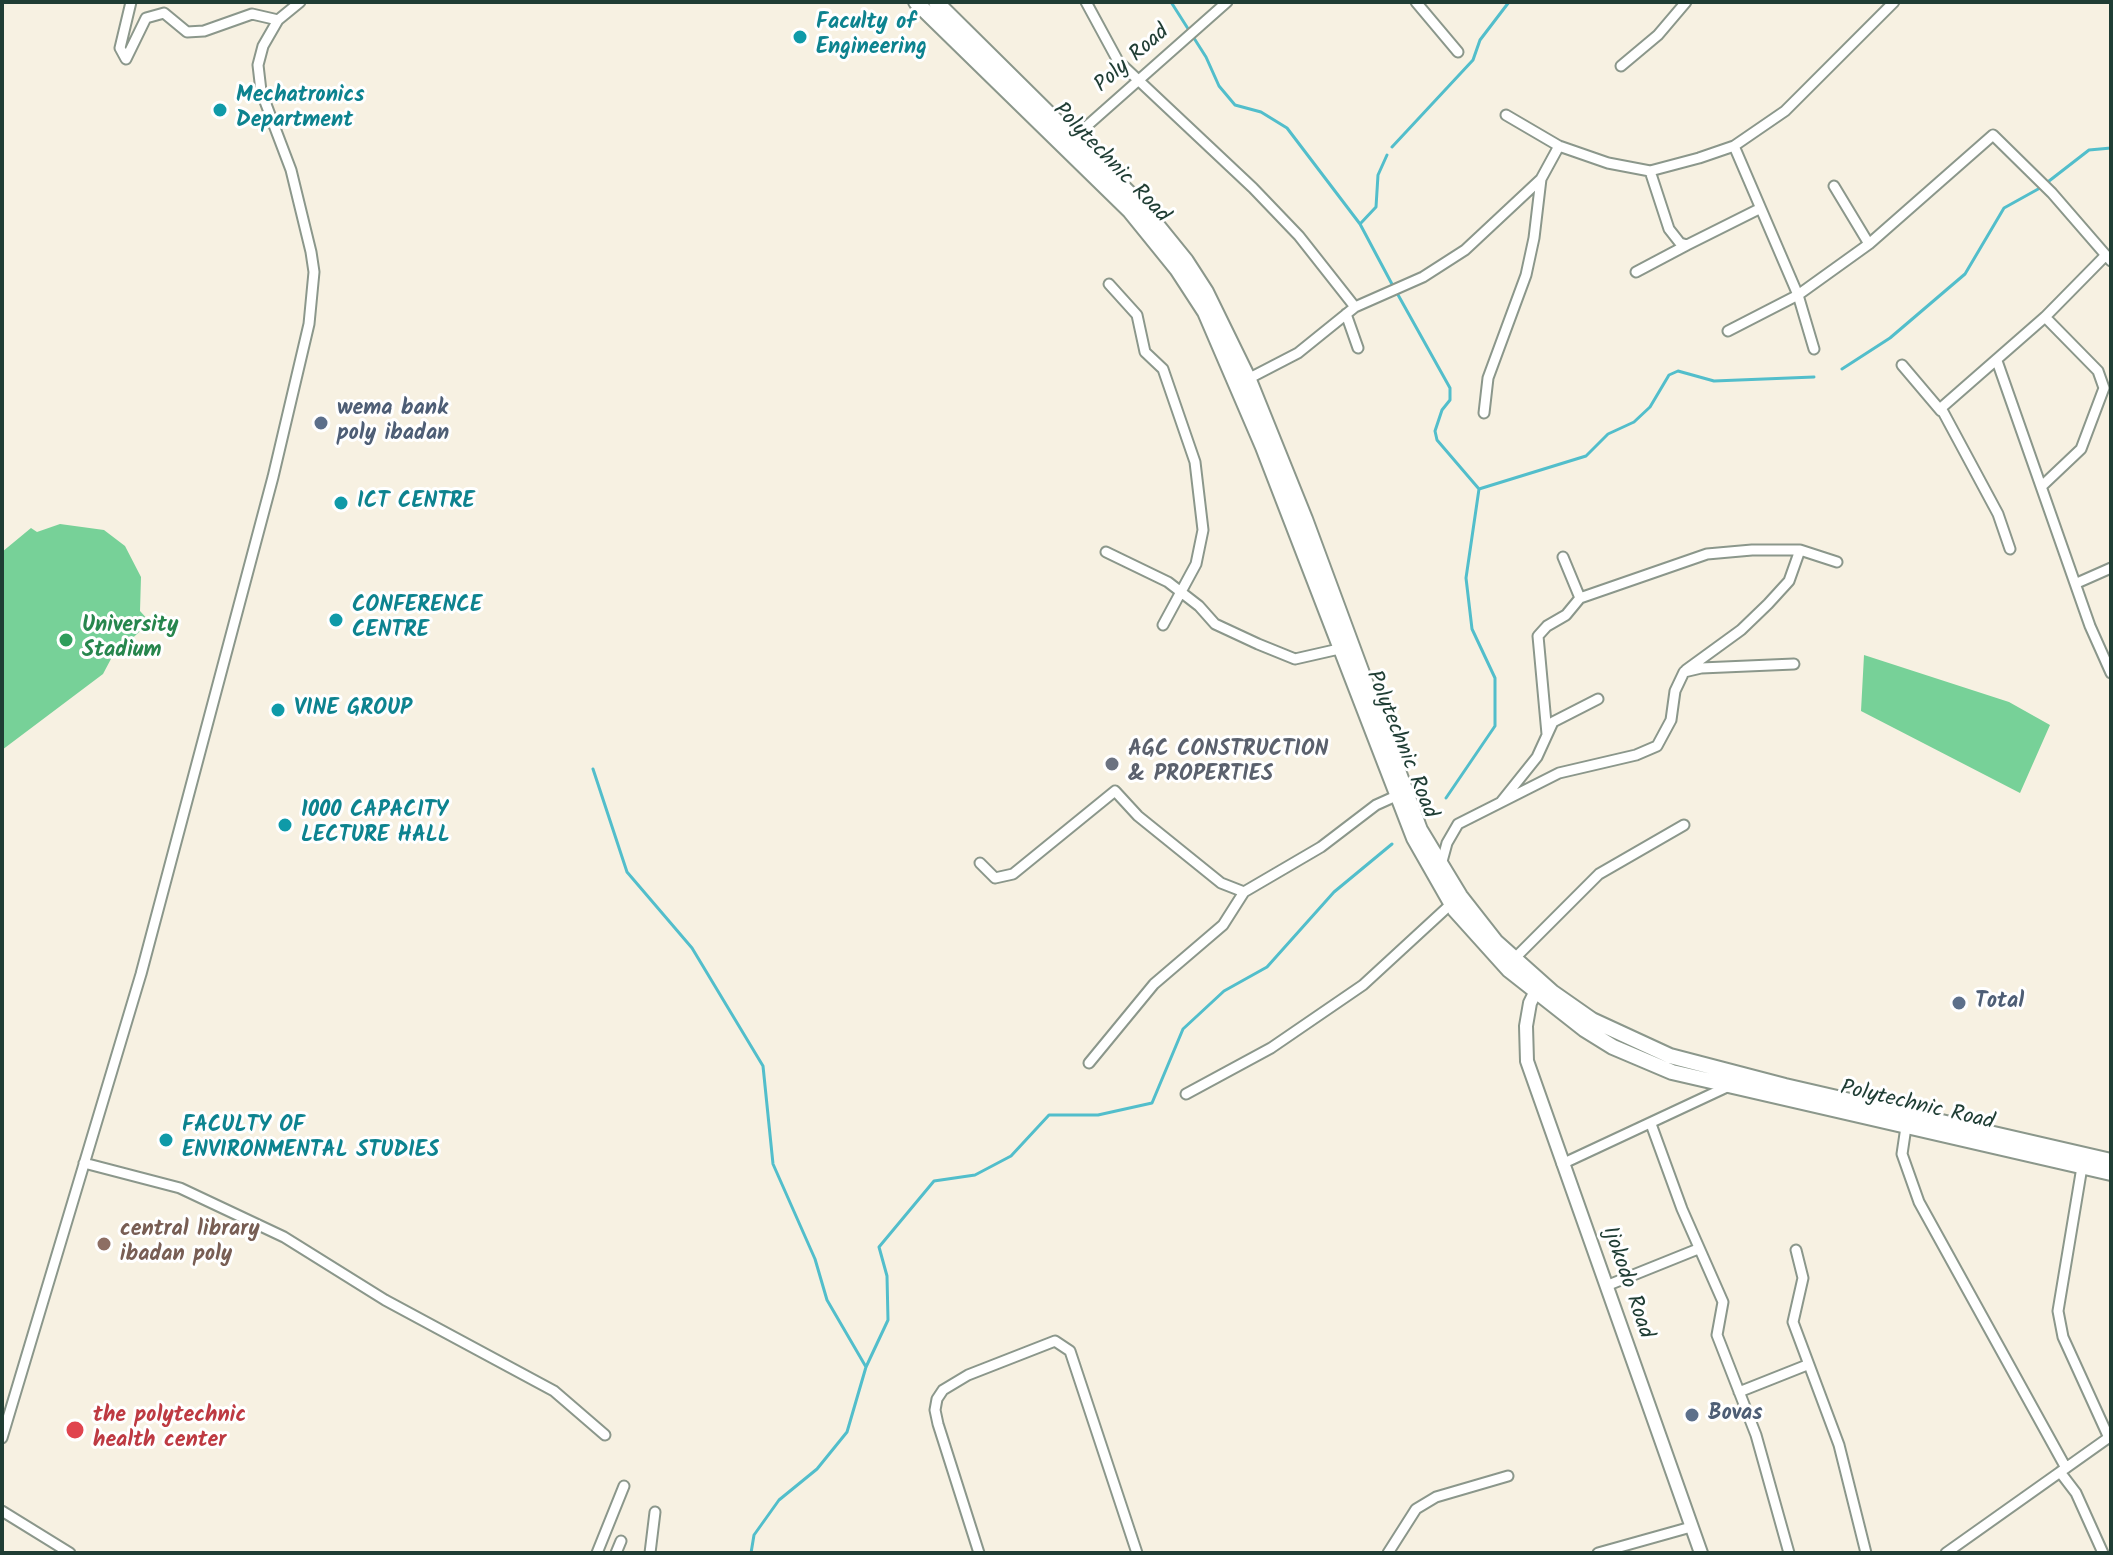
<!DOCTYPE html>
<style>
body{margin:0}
#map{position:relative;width:2113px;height:1555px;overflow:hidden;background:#f7f1e2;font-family:Kalam,sans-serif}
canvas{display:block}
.frame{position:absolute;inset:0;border:4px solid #1f3d34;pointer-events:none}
</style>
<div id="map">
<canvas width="2113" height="1555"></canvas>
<div class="frame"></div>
</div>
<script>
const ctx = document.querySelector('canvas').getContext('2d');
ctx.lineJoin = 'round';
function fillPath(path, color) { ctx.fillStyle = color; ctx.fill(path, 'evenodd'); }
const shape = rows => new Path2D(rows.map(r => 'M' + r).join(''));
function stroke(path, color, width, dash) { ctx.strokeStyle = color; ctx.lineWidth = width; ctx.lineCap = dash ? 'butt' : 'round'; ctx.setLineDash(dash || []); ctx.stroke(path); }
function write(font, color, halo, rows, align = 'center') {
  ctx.font = font + ' Kalam,sans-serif'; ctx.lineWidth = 6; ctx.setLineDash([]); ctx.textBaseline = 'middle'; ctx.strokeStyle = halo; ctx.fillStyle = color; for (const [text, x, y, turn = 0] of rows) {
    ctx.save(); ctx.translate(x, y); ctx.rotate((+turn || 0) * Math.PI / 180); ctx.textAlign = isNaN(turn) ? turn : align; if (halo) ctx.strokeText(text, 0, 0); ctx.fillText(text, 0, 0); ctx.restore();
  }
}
fillPath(shape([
 [60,524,104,530,125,546,141,577,140,611,150,622,112,657,103,674,2,750,2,552,31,528,37,532],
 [1864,655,2009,702,2050,725,2020,793,1861,711]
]), '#77d198');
stroke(shape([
 [1171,2,1206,57,1219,86,1235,105,1261,112,1287,128,1360,224,1393,286],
 [1392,147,1473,60,1480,40,1509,2],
 [1360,224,1376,207,1378,175,1387,155],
 [1397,293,1450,388,1450,400,1442,410,1435,431,1437,440,1479,489,1466,578,1472,629,1495,678,1495,726,1446,798],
 [1842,369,1890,338,1965,274,2004,208,2040,188,2089,150,2111,148],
 [1479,489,1586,456,1608,434,1634,422,1650,407,1669,375,1678,371,1714,381,1814,377],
 [593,769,627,872,692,948,763,1066,773,1164,815,1259,827,1300,866,1367],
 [751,1553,754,1535,779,1500,817,1469,847,1432,866,1367,888,1320,887,1276,879,1247,934,1181,975,1175,1011,1156,1049,1115,1098,1115,1152,1103,1183,1029,1224,991,1267,967,1334,892,1392,844]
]), '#52becb', 3);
const street = shape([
 [131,2,120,48,126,59,146,18,164,13,187,32,204,31,252,14,278,20],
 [1086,2,1118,61,1253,188,1299,236,1355,307],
 [1416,2,1458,52],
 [1621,66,1658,35,1686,2],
 [1506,115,1559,146,1608,163,1650,171,1699,158,1734,146,1785,111,1894,2],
 [1071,140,1227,2],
 [1734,146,1798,295,1814,349],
 [1650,171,1669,229,1680,243,1687,245,1759,209],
 [1834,186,1869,244],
 [1636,272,1687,245],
 [1109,284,1137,315,1145,352,1163,369,1195,462,1203,530,1196,564,1163,625],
 [1346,314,1358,348],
 [1728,331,1798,295,1869,244,1993,135,2052,193,2111,261],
 [1997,361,2090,626,2111,673],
 [1902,365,1941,411],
 [1244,381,1298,353,1355,307,1423,277,1465,250,1541,179,1559,146],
 [1484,413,1488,378,1526,275,1534,238,1541,179],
 [2043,485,2081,449,2104,388,2098,371,2045,317],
 [2010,549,1998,514,1941,408,2045,317,2106,255],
 [1106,552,1168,582,1199,606,1215,624,1258,644,1295,659,1339,649],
 [1563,557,1580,598],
 [2077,583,2111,568],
 [1686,670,1741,630,1768,604,1789,581,1800,550],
 [1547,734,1538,636,1547,626,1566,615,1580,598,1707,554,1752,550,1800,550,1837,562],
 [1501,802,1537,757,1553,722,1598,699],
 [980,863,995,878,1013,874,1115,791,1138,816,1221,883,1244,892],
 [1441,865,1447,843,1458,824,1559,773,1636,755,1657,746,1671,720,1675,691,1684,672,1701,668,1794,664],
 [1514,959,1599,874,1684,825],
 [1089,1063,1154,984,1223,925,1244,892,1321,847,1376,805,1396,796],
 [1186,1094,1271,1048,1363,985,1451,904],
 [1651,1124,1682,1209,1723,1302,1717,1335,1756,1435,1789,1553],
 [1906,1127,1902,1154,1919,1202,2066,1468],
 [84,1163,180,1188,284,1237,385,1300,554,1391,605,1435],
 [1562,1164,1729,1086],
 [2082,1167,2058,1311,2063,1337,2109,1438],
 [1796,1250,1803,1278,1793,1322,1839,1445,1866,1553],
 [1606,1286,1698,1249],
 [1739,1392,1807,1365],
 [2,1438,141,974,273,477,309,324,314,272,311,252,291,170,261,91,258,65,263,46,278,20,300,2],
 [2060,1472,2076,1493,2103,1553],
 [2,1511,70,1553],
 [597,1553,624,1486],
 [616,1553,621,1541],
 [650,1553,655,1512],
 [979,1553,938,1424,935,1410,937,1399,943,1390,968,1375,1055,1341,1070,1351,1137,1553],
 [1388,1553,1416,1509,1436,1497,1508,1476],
 [1598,1553,1691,1527],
 [1946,1553,2111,1436]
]);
const secondary = shape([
 [1539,985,1530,1003,1526,1026,1527,1061,1701,1553]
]);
const primary = shape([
 [916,2,1130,211,1177,269,1205,312,1263,447,1414,838,1455,910,1509,970,1584,1029,1613,1047,1672,1072,2111,1173],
 [936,2,1139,203,1186,261,1206,292,1249,380,1305,519,1420,830,1460,896,1496,942,1552,992,1592,1020,1670,1056,1785,1086,2111,1161]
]);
stroke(street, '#8b978b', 13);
stroke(secondary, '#8b978b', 16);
stroke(primary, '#8b978b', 18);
stroke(street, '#fff', 9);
stroke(secondary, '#fff', 12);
stroke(primary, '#fff', 14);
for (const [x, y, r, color] of [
 [800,37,8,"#0f9aa8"],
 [220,110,8,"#0f9aa8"],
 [321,423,8,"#5c6f8a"],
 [341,503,8,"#0f9aa8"],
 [336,620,8,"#0f9aa8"],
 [66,640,8,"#2e9e5b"],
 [278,710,8,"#0f9aa8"],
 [1112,764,8,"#6b7280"],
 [285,825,8,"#0f9aa8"],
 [1959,1003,8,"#5c6f8a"],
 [166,1140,8,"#0f9aa8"],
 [104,1244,8,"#8d6e63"],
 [1692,1415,8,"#5c6f8a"],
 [75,1430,10,"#e0444e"]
]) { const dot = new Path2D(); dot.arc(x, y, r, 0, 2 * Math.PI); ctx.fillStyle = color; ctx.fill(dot); stroke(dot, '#fff', 3); }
write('bold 22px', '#0d838f', '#fff', [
 ["Faculty of",816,24],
 ["Engineering",816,49],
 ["Mechatronics",236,97],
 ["Department",236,122],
 ["ICT CENTRE",357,503],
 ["CONFERENCE",352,607],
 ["CENTRE",352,632],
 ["VINE GROUP",294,710],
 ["1000 CAPACITY",301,812],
 ["LECTURE HALL",301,837],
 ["FACULTY OF",182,1127],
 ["ENVIRONMENTAL STUDIES",182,1152]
], 'left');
write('22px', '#1f3d34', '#fff', [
 ["Poly Road",1133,60,-41],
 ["Polytechnic Road",1110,164,46],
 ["Polytechnic Road",1400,745,68],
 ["Polytechnic Road",1917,1107,13],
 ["Ijokodo Road",1626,1283,71]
]);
write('bold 22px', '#4e5e75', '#fff', [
 ["wema bank",337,410],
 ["poly ibadan",337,435],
 ["Total",1975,1003],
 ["Bovas",1708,1415]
], 'left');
write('bold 22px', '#27864d', '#fff', [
 ["University",82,627],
 ["Stadium",82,652]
], 'left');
write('bold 22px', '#5b616d', '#fff', [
 ["AGC CONSTRUCTION",1128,751],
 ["& PROPERTIES",1128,776]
], 'left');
write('bold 22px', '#785e54', '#fff', [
 ["central library",120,1231],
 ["ibadan poly",120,1256]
], 'left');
write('bold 22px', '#be3a42', '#fff', [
 ["the polytechnic",93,1417],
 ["health center",93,1442]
], 'left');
</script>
